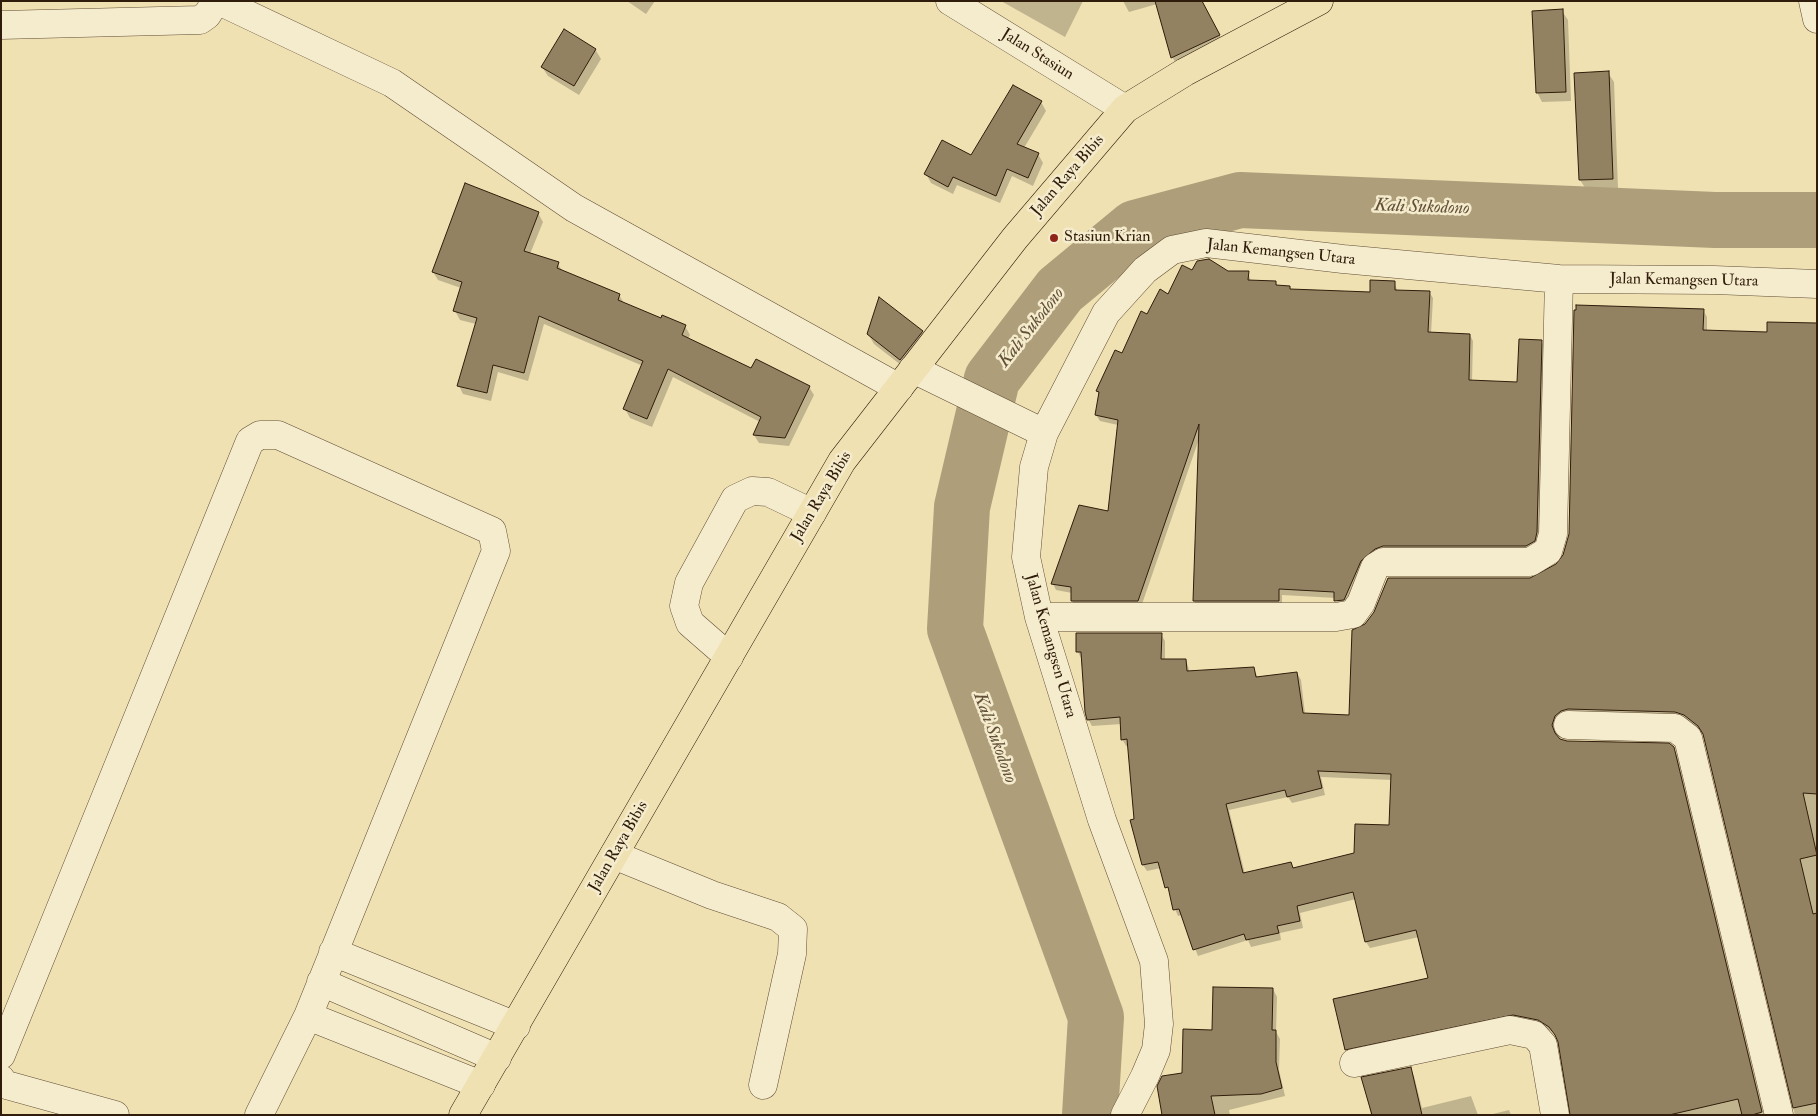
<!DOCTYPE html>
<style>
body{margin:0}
#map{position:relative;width:1818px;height:1116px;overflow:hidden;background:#f0e1b3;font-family:"IM FELL Double Pica",serif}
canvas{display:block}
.frame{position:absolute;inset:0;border:2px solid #2f1c0a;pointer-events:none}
</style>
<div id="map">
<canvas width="1818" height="1116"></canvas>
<div class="frame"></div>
</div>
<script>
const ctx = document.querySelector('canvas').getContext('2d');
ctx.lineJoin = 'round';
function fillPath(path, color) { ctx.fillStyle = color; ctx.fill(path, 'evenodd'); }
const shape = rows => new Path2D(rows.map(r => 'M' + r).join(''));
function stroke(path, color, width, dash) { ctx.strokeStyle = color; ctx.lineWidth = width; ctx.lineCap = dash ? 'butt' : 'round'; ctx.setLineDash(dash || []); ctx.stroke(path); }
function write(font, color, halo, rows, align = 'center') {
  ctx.font = font + ' "IM FELL Double Pica",serif'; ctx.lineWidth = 5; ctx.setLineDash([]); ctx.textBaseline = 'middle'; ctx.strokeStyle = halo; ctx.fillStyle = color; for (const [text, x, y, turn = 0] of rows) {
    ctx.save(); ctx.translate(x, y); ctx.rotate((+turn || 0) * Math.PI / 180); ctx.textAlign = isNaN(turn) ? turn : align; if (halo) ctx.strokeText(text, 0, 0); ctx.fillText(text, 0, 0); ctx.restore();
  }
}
fillPath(shape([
 [627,1,655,1,646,14],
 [1001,1,1083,1,1065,37],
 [1123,1,1201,1,1225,45,1178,66,1172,57,1157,4,1129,12],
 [1562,11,1568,20,1571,101,1542,102,1537,92],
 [595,49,601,59,579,95,548,76,542,67],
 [1608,73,1614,82,1618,188,1586,189,1580,180],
 [1041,102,1046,111,1024,148,1038,154,1043,163,1033,186,1012,176,1000,203,957,185,953,194,931,183,926,174,972,157],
 [538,213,543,222,530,254,558,264,563,272,619,295,624,303,662,320,685,326,690,335,688,339,752,369,809,387,814,395,789,446,759,443,754,435,760,422,673,377,652,427,630,418,625,409,643,366,544,324,528,381,498,372,491,401,463,394,459,386,476,324,460,320,455,311,461,288,438,280,433,272],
 [1192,272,1248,273,1251,281,1275,282,1278,286,1289,287,1291,290,1371,293,1394,282,1398,292,1429,292,1433,298,1431,334,1470,335,1473,341,1472,381,1519,383,1541,341,1545,348,1540,538,1529,552,1386,552,1347,606,1339,607,1336,598,1282,595,1282,607,1198,607,1194,601,1199,439,1141,607,1075,607,1072,601,1072,593,1056,590,1053,584,1109,513,1118,425,1100,421,1096,415,1100,396,1098,391,1148,315],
 [1703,310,1707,317,1707,331,1768,333,1817,323,1817,1115,1795,1115,1704,735,1690,722,1558,724,1556,733,1560,740,1567,742,1673,748,1677,755,1764,1115,1762,1113,1760,1115,1600,1115,1554,1033,1543,1026,1350,1057,1347,1050,1335,1000,1429,979,1419,937,1370,948,1366,942,1356,899,1300,913,1303,928,1280,933,1281,940,1251,947,1248,940,1198,956,1182,915,1178,916,1175,909,1161,868,1147,871,1143,865,1135,820,1129,746,1126,746,1122,739,1122,724,1092,726,1088,719,1081,658,1078,652,1161,634,1165,641,1165,661,1186,660,1190,673,1254,669,1258,678,1297,673,1301,680,1305,714,1350,716,1530,579,1557,565],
 [1321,777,1392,780,1390,826,1355,854,1294,869,1290,863,1245,874,1229,810,1288,797,1292,803,1325,795],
 [922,332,928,341,906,369,874,344,868,334],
 [1273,989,1277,997,1276,1032,1280,1039,1279,1070,1285,1096,1229,1110,1230,1115,1163,1115,1183,1074,1213,1031],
 [1410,1068,1414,1076,1422,1108,1471,1096,1478,1115,1371,1115,1363,1078],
 [1509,1110,1511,1115,1489,1115]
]), '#0003');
stroke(shape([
 [1090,1115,1096,1017,955,629,962,507,992,379,1060,290,1135,228,1240,200,1715,220,1817,220]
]), '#ae9e7a', 56);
const building = shape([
 [1155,1,1202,1,1220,35,1171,58,1155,1],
 [1563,9,1566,92,1536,93,1532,11,1563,9],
 [564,29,596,49,574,86,541,67,564,29],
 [1609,71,1613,179,1579,180,1574,73,1609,71],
 [1013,85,1042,101,1017,144,1039,153,1028,178,1007,169,996,196,953,177,948,187,924,174,942,140,971,155,1013,85],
 [465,183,539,212,524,251,559,262,557,268,620,294,618,300,661,318,662,315,686,325,682,335,751,368,756,359,810,386,785,438,753,435,761,417,668,369,647,419,623,409,643,361,539,316,524,373,493,365,487,393,457,386,477,318,453,311,462,282,432,272,465,183],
 [1209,259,1228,271,1249,271,1248,280,1276,281,1276,285,1290,286,1290,289,1370,292,1370,280,1395,281,1395,290,1430,291,1428,332,1470,334,1469,380,1517,382,1519,339,1542,340,1537,532,1535,541,1526,546,1383,546,1375,549,1361,561,1344,600,1334,601,1334,592,1279,589,1279,601,1193,601,1199,424,1138,601,1071,601,1071,587,1051,584,1079,505,1108,511,1118,420,1095,415,1099,392,1096,391,1115,350,1122,353,1141,311,1147,314,1160,289,1168,294,1182,265,1192,270,1197,261,1209,259],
 [879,297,923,331,900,360,867,334,879,297],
 [1576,305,1704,309,1703,330,1767,332,1767,322,1817,323,1817,794,1803,793,1817,855,1800,859,1813,914,1817,913,1817,1103,1793,1108,1703,734,1698,726,1684,715,1675,712,1568,709,1561,711,1555,716,1552,725,1555,733,1560,739,1567,741,1669,743,1674,747,1762,1112,1752,1115,1742,1115,1738,1099,1669,1115,1570,1115,1558,1042,1555,1035,1549,1027,1538,1020,1513,1015,1345,1050,1333,999,1428,978,1416,930,1365,942,1353,892,1297,906,1300,921,1277,926,1279,933,1246,940,1244,934,1193,950,1179,909,1173,910,1168,887,1165,888,1158,862,1142,865,1130,820,1134,819,1127,739,1121,740,1120,717,1087,720,1085,712,1081,652,1076,652,1076,633,1162,633,1161,659,1186,659,1187,671,1254,667,1256,677,1297,672,1303,713,1349,715,1352,630,1365,624,1374,612,1388,578,1530,578,1556,564,1563,555,1569,534,1574,310,1576,310,1576,305],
 [1318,771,1391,774,1389,825,1355,824,1354,853,1293,868,1291,862,1243,873,1226,804,1285,790,1287,797,1322,788,1318,771],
 [1213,987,1273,988,1272,1030,1276,1030,1276,1062,1282,1088,1261,1094,1211,1096,1215,1115,1162,1115,1157,1086,1162,1076,1182,1073,1183,1029,1212,1030,1213,987],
 [1411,1067,1422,1115,1372,1115,1361,1077,1411,1067]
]);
fillPath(building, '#938262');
stroke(building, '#2f1c0a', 1);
const minor = shape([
 [219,1,392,83,574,208,899,388],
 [950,1,1125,109],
 [1813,1,1817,19],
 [1,25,200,20,207,15,216,1],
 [913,369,1044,433],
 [1039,617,1336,617,1353,614,1361,603,1375,567,1383,562,1530,562,1548,551,1553,534,1559,279],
 [729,657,690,623,684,606,689,583,735,499,752,491,768,492,812,513],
 [1568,725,1675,728,1688,738,1779,1115],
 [614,855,712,895,778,917,793,929,792,954,763,1085],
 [333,952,516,1026],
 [321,982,497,1058],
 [308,1016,481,1085],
 [1,1055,250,441,260,435,278,435,492,531,496,551,308,1016,259,1115],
 [1354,1063,1510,1030,1534,1035,1543,1045,1555,1115],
 [1,1079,3,1084,115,1115],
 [1125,1115,1145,1076,1156,1050,1159,1024,1154,961,1102,820,1039,617,1026,557,1034,467,1044,433,1106,313,1145,270,1172,250,1206,243,1343,259,1559,279,1714,280,1817,284]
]);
const major = shape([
 [463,1115,842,461,1015,238,1125,109,1185,72,1319,1]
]);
stroke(minor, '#5f4d34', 29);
stroke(major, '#2f1c0a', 29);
stroke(minor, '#f5ecce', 28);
stroke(major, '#f0e1b3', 28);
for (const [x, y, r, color] of [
 [1054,238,5,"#8f2418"]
]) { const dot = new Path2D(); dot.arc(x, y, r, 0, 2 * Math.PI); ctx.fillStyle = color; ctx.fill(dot); stroke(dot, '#f5ecce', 2); }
write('16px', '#2f1c0a', '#f5ecce', [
 ["Jalan Stasiun",1037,55,32],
 ["Jalan Raya Bibis",1068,176,-49],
 ["Jalan Kemangsen Utara",1281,253,6],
 ["Jalan Kemangsen Utara",1684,281,1],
 ["Jalan Raya Bibis",822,497,-59],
 ["Jalan Kemangsen Utara",1050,646,74],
 ["Jalan Raya Bibis",619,847,-60]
]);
write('16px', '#2f1c0a', '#f5ecce', [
 ["Stasiun Krian",1064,238]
], 'left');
write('italic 18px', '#625037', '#f5ecce', [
 ["Kali Sukodono",1422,208,2],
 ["Kali Sukodono",1032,328,-52],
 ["Kali Sukodono",994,738,70]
]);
</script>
